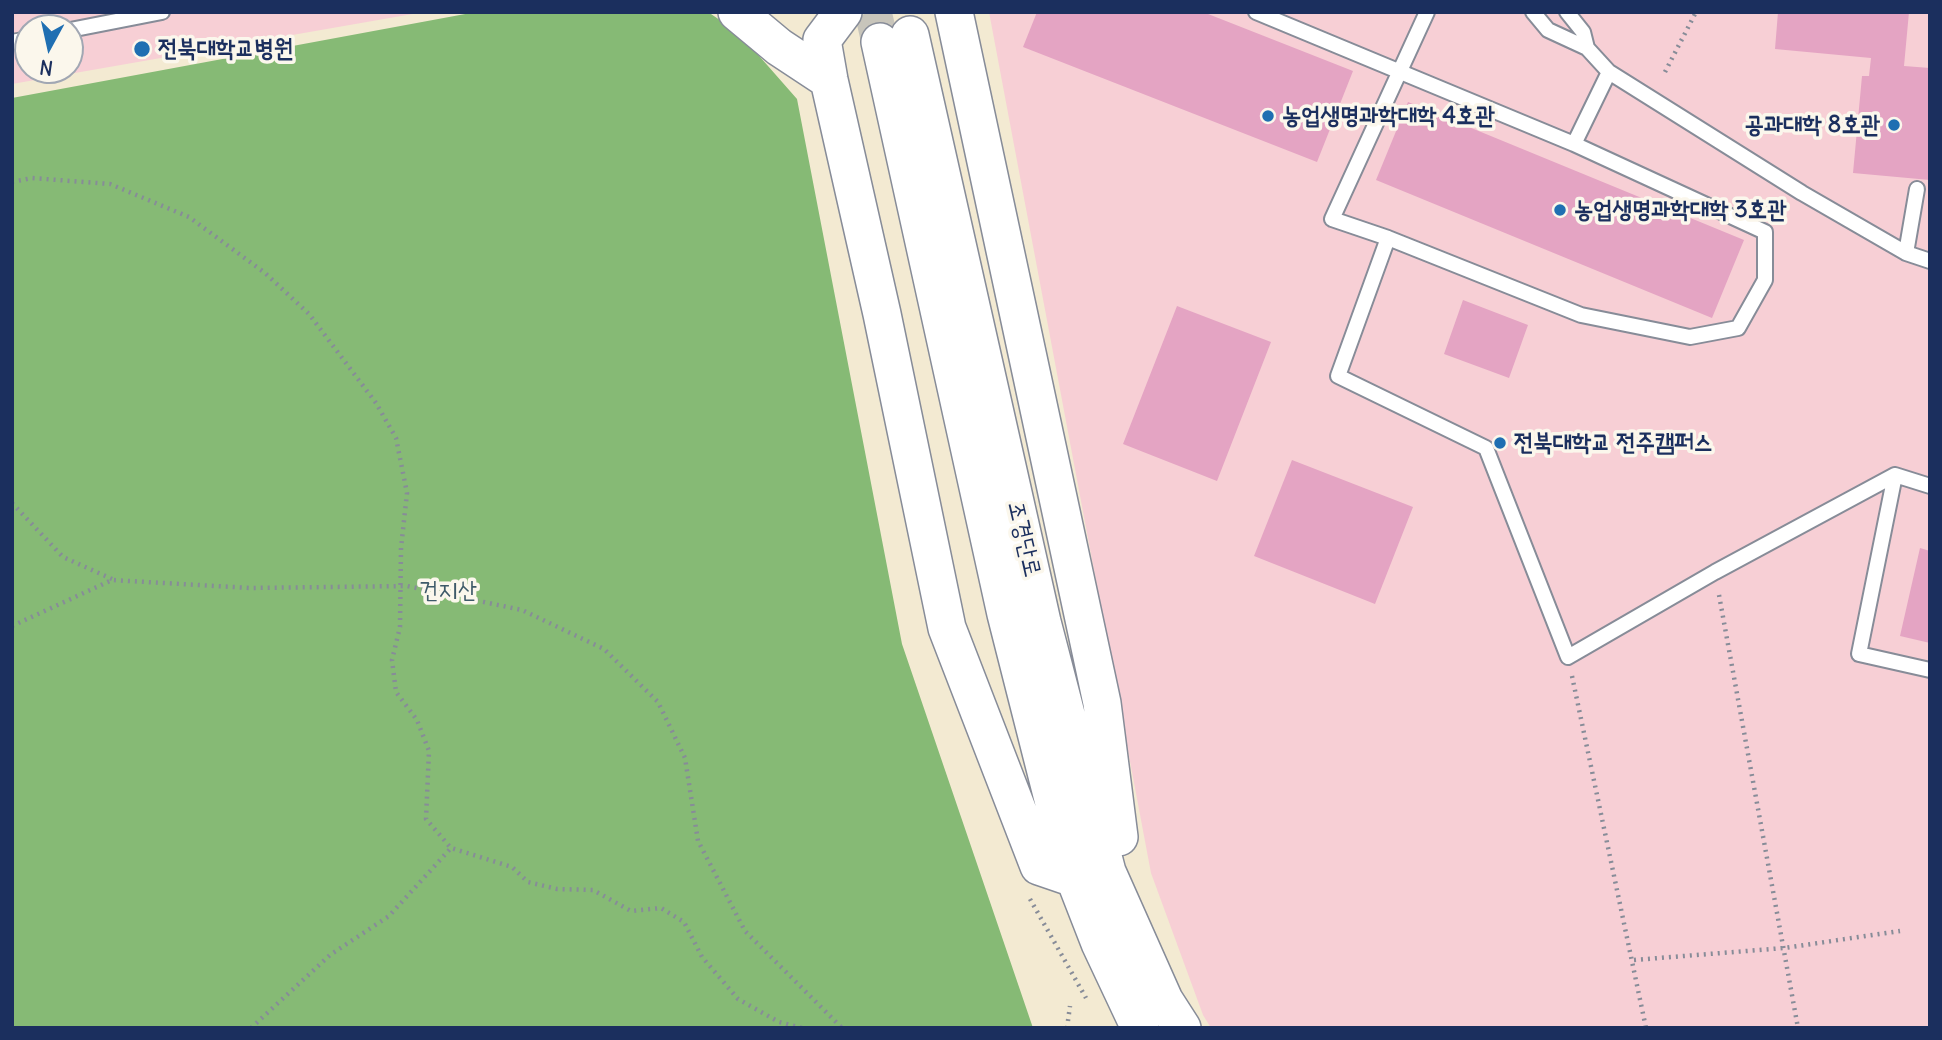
<!DOCTYPE html>
<meta charset="utf-8">
<style>
body{margin:0}
#map{position:relative;width:1942px;height:1040px;overflow:hidden;background:#f3ead2;font-family:Delius,sans-serif}
canvas{display:block}
.frame{position:absolute;inset:0;border:14px solid #1b2f5e;pointer-events:none}
.north{position:absolute;left:14px;top:14px;width:70px;height:70px;box-sizing:border-box;background:#fbf7ec;border:2px solid #a1a7b3;border-radius:50%;rotate:188deg;font-size:19px;font-weight:700;line-height:28px;text-align:center;color:#1b2f5e}
.north::after{content:'';display:block;margin:auto;width:24px;height:32px;background:#1f6fb2;clip-path:polygon(50% 0,100% 100%,50% 72%,0 100%)}
</style>
<div id="map">
<canvas width="1942" height="1040"></canvas>
<div class="frame"></div>
<div class="north">N</div>
</div>
<script>
const ctx = document.querySelector('canvas').getContext('2d');
ctx.lineJoin = 'round';
function fillPath(path, color) { ctx.fillStyle = color; ctx.fill(path, 'evenodd'); }
const shape = rows => new Path2D(rows.map(r => 'M' + r).join(''));
function stroke(path, color, width, dash) { ctx.strokeStyle = color; ctx.lineWidth = width; ctx.lineCap = dash ? 'butt' : 'round'; ctx.setLineDash(dash || []); ctx.stroke(path); }
function write(font, color, halo, rows, align = 'center') {
  ctx.font = font + ' Delius,"Poor Story",sans-serif'; ctx.lineWidth = 7; ctx.setLineDash([]); ctx.textBaseline = 'middle'; ctx.strokeStyle = halo; ctx.fillStyle = color; for (const [text, x, y, turn = 0] of rows) {
    ctx.save(); ctx.translate(x, y); ctx.rotate((+turn || 0) * Math.PI / 180); ctx.textAlign = isNaN(turn) ? turn : align; if (halo) ctx.strokeText(text, 0, 0); ctx.fillText(text, 0, 0); ctx.restore();
  }
}
fillPath(shape([
 [12,12,424,12,12,84],
 [28,28,70,28,70,70,28,70],
 [989,12,1930,12,1930,1028,1211,1028,1203,1015,1151,873]
]), '#f7cfd5');
fillPath(shape([
 [476,12,708,12,739,33,797,99,902,644,1033,1028,12,1028,12,98]
]), '#86ba75');
fillPath(shape([
 [1037,12,1203,12,1353,71,1317,162,1023,47],
 [1778,12,1909,12,1904,66,1930,68,1930,180,1853,173,1862,76,1869,76,1871,58,1775,49],
 [1408,102,1744,240,1712,318,1376,180],
 [1463,300,1528,325,1509,378,1444,354],
 [1177,306,1271,342,1217,481,1123,444],
 [1292,460,1413,507,1375,604,1254,556],
 [1920,548,1930,551,1930,643,1900,636]
]), '#e4a4c3');
stroke(shape([
 [873,12,880,42]
]), '#c8c5bb', 37, [37, 18]);
const service = shape([
 [1256,12,1574,144,1765,232,1765,280,1738,328,1690,337,1581,315,1388,238],
 [1427,12,1332,219,1388,238,1338,376,1486,448,1568,657,1715,572,1895,475,1930,486],
 [1533,12,1548,30,1587,48,1609,72,1802,193,1906,253,1930,261],
 [1567,12,1583,32,1587,48],
 [70,30,162,12],
 [12,42,28,39],
 [1574,144,1609,72],
 [1906,253,1917,189],
 [1895,475,1859,654,1930,670]
]);
const tertiary = shape([
 [737,12,779,47,829,80],
 [843,12,822,40,829,80,882,314,947,628,1039,866,1077,879],
 [954,12,1102,703,1119,837],
 [910,35,1042,622,1107,872,1164,1000,1182,1028],
 [880,42,1006,614,1070,866,1100,943,1140,1028]
]);
stroke(service, '#878c98', 18);
stroke(tertiary, '#878c98', 40);
stroke(shape([
 [1665,72,1696,12],
 [12,182,32,178,110,184,189,217,265,273,309,314,376,403,396,438,407,493,401,548,400,627,392,660,396,692,417,720,429,751,426,819,451,848,512,867,528,882,557,889,593,890,631,911,661,908,684,922,702,957,738,999,779,1022,802,1028],
 [12,503,63,557,112,579],
 [1719,595,1798,1028],
 [12,626,112,580,250,588,407,586,522,610,604,649,658,702,685,758,698,841,745,931,842,1028],
 [1572,676,1646,1028],
 [1030,899,1086,998],
 [1634,960,1784,948,1900,931],
 [251,1028,330,955,389,916,451,848],
 [1067,1028,1070,1006]
]), '#878c98', 4.5, [2, 5]);
stroke(service, '#fff', 14);
stroke(tertiary, '#fff', 37);
for (const [x, y, r, color] of [
 [142,49,9,"#1f6fb2"],
 [1268,116,7,"#1f6fb2"],
 [1894,125,7,"#1f6fb2"],
 [1560,210,7,"#1f6fb2"],
 [1500,443,7,"#1f6fb2"]
]) { const dot = new Path2D(); dot.arc(x, y, r, 0, 2 * Math.PI); ctx.fillStyle = color; ctx.fill(dot); stroke(dot, '#fbf7ec', 2.5); }
write('bold 24px', '#1b2f5e', '#fbf7ec', [
 ["전북대학교병원",158,49],
 ["농업생명과학대학 4호관",1282,116],
 ["공과대학 8호관",1880,125,"right"],
 ["농업생명과학대학 3호관",1574,210],
 ["전북대학교 전주캠퍼스",1514,443]
], 'left');
write('24px', '#1b2f5e', '#fbf7ec', [
 ["조경단로",1024,539,77]
]);
write('24px', '#3e5a69', '#fbf7ec', [
 ["건지산",448,591]
]);
</script>
